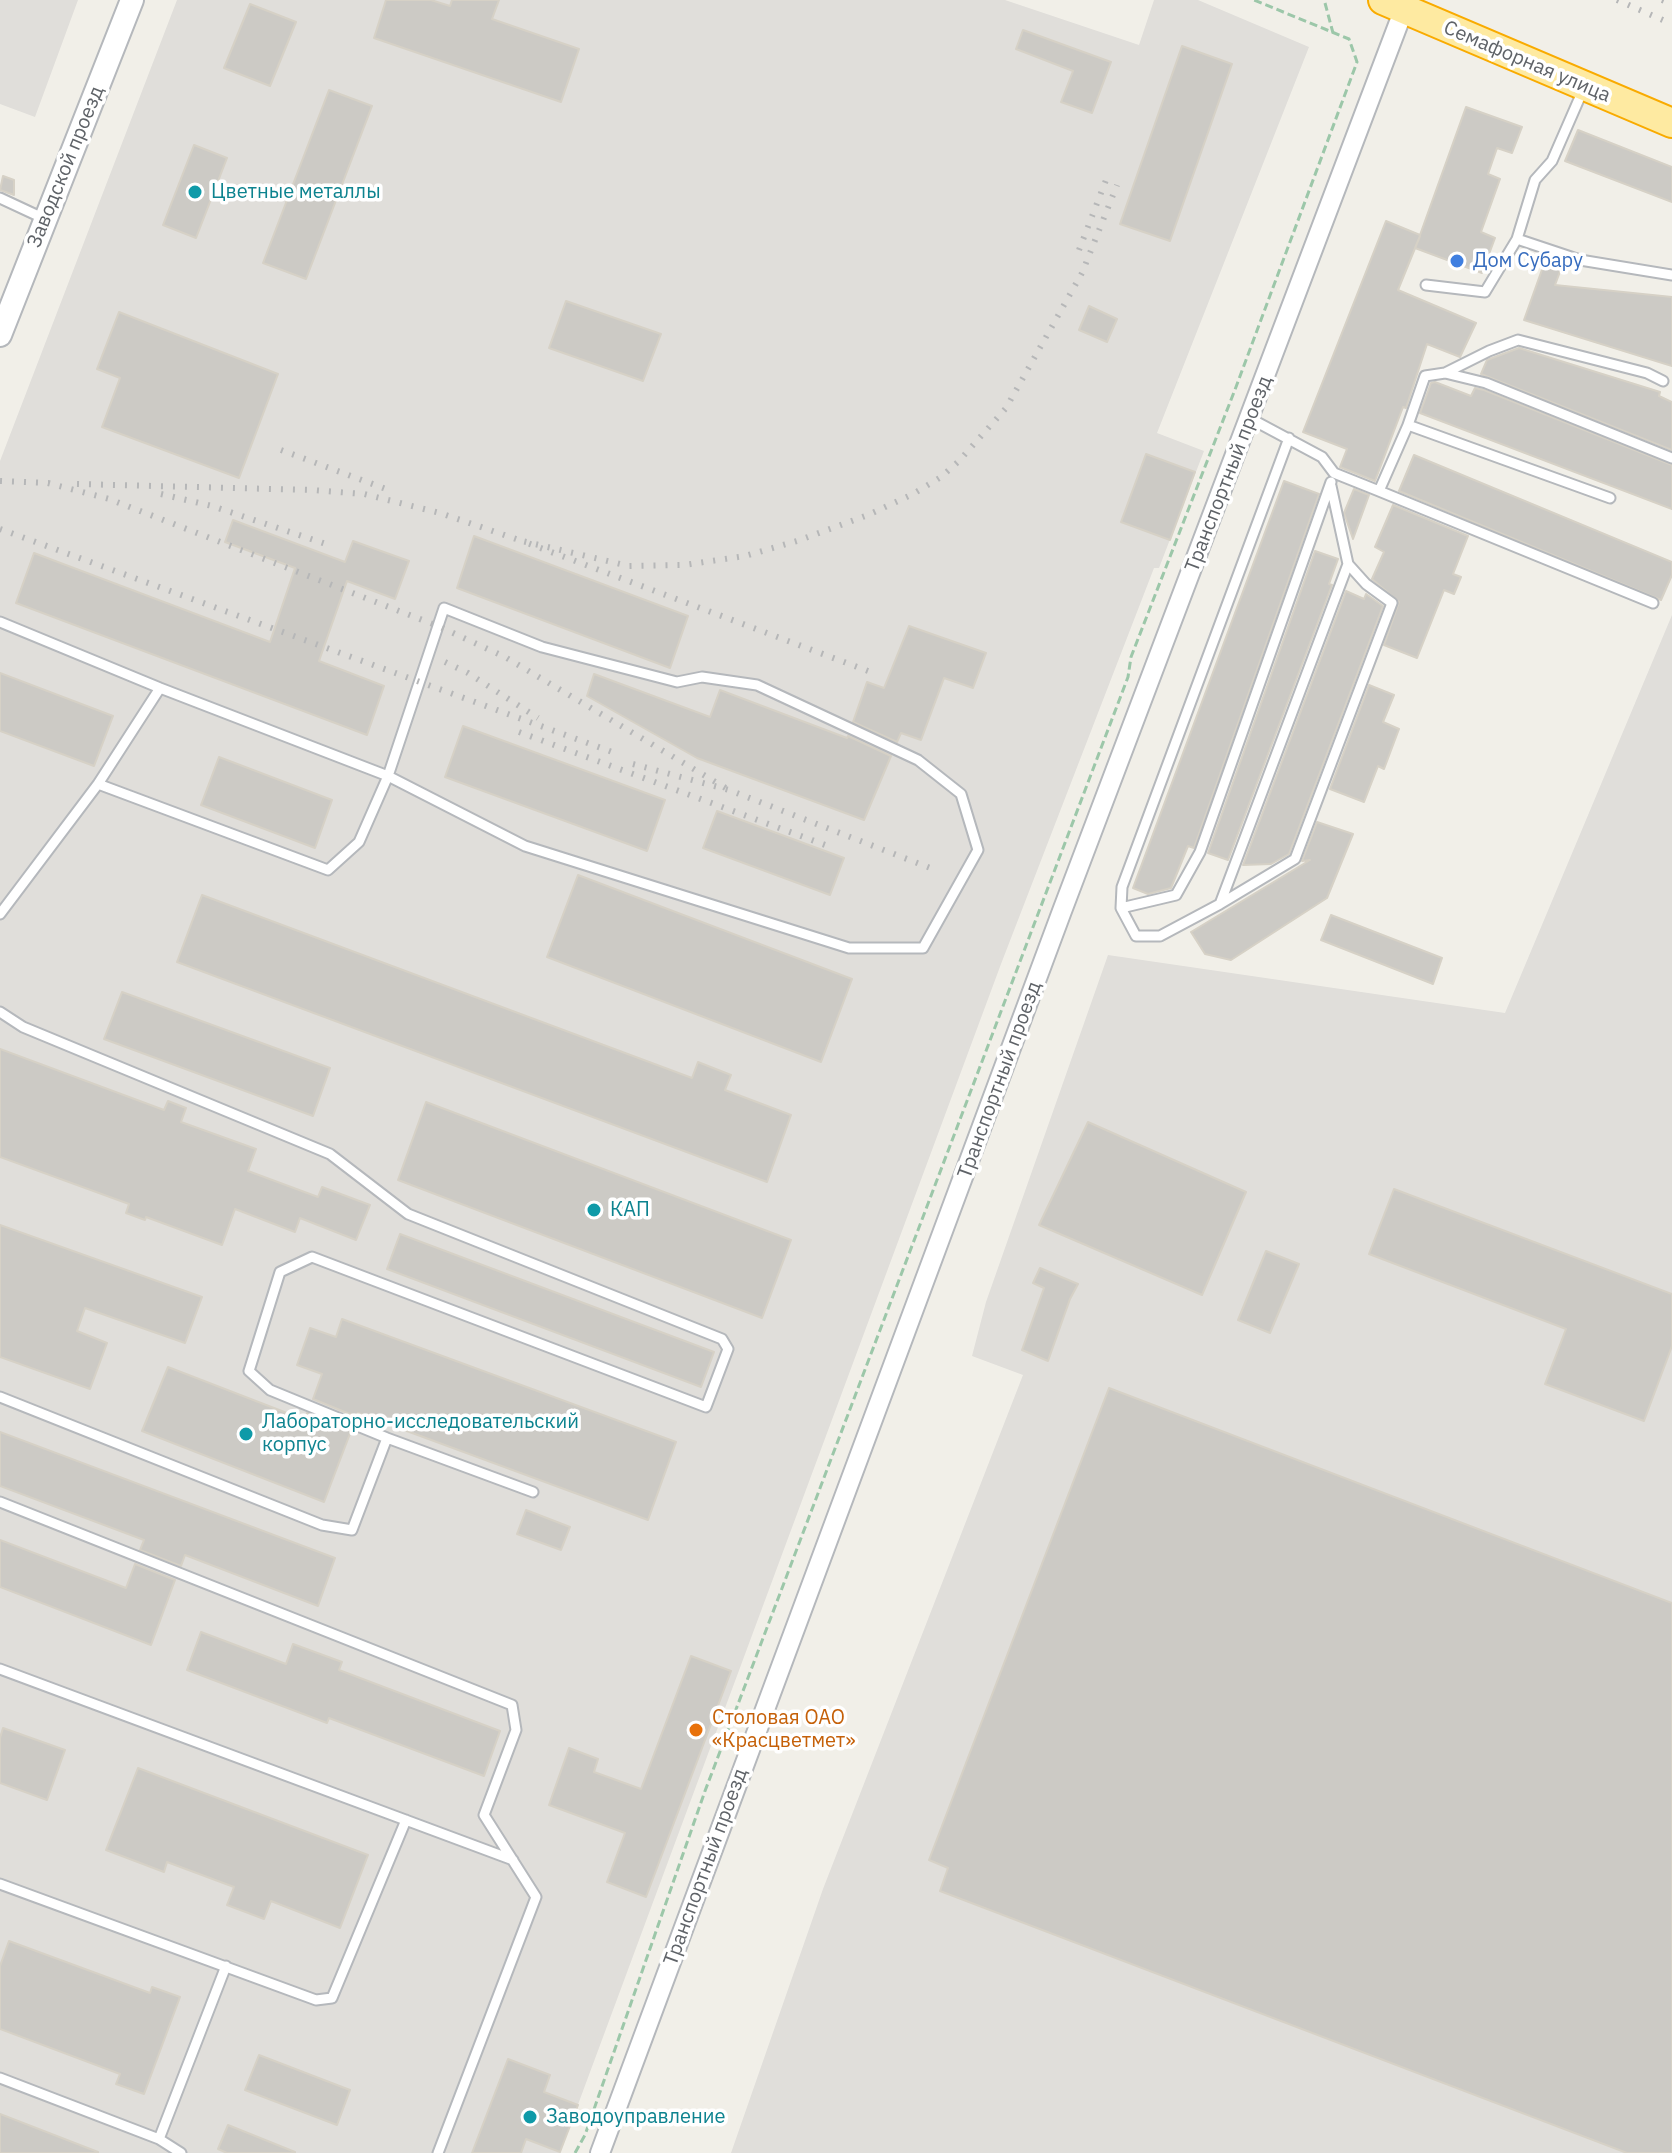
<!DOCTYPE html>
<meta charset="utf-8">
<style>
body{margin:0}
canvas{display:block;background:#f1efe8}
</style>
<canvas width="1672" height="2153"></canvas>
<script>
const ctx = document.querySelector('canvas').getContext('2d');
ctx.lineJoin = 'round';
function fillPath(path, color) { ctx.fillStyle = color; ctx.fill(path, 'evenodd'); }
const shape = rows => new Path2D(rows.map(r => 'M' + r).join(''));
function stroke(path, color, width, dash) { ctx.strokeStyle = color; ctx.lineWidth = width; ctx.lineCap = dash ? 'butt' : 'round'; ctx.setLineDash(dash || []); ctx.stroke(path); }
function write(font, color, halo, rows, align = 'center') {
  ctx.font = font + ' "IBM Plex Sans",sans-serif'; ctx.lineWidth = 7; ctx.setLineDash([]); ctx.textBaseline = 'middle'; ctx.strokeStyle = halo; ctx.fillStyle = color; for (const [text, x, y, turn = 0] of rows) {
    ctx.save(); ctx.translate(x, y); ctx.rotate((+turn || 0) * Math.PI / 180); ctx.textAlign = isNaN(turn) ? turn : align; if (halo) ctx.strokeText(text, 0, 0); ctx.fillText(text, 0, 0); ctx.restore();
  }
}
fillPath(shape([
 [0,0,78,0,35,117,0,104],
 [177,0,1005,0,1139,45,1154,0,1198,0,1309,47,1157,433,1204,451,1159,568,1154,568,1001,964,560,2153,0,2153,0,461],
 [1672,615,1672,2153,731,2153,823,1889,1023,1375,972,1356,986,1302,1108,955,1505,1013]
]), '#e0deda');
const building = shape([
 [386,0,431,0,450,6,452,0,499,0,492,19,579,49,561,102,374,38,386,0],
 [250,4,296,22,270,86,224,68,250,4],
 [1023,30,1111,62,1092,113,1061,102,1073,71,1016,49,1023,30],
 [1182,46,1232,64,1170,241,1120,224,1182,46],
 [329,90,372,106,306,279,263,263,329,90],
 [1466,107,1522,127,1512,153,1497,148,1488,174,1500,179,1481,232,1495,238,1482,273,1415,248,1420,236,1398,290,1476,323,1460,357,1427,344,1406,408,1403,407,1375,481,1340,467,1347,449,1303,432,1386,221,1420,235,1466,107],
 [1578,130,1672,167,1672,202,1565,161,1578,130],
 [194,145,227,158,196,238,163,225,194,145],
 [3,176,14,180,14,195,0,190,3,176],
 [1544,264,1561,269,1555,285,1672,297,1672,366,1524,320,1544,264],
 [566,301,661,334,643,381,549,348,566,301],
 [1089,306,1117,319,1107,342,1079,330,1089,306],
 [119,312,278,374,239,478,102,427,120,378,97,369,119,312],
 [1519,348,1660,392,1659,396,1672,402,1672,450,1481,374,1487,360,1519,348],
 [1435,382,1471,396,1475,388,1484,390,1672,465,1672,509,1420,413,1431,383,1435,382],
 [1146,454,1195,472,1170,540,1121,522,1146,454],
 [1414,455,1672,562,1672,575,1661,600,1399,491,1414,455],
 [1284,481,1319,494,1194,848,1188,846,1171,888,1148,894,1133,888,1284,481],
 [1354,489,1369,495,1353,539,1344,513,1354,489],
 [1393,505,1468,536,1453,574,1461,577,1454,594,1444,590,1417,658,1384,645,1399,602,1372,579,1384,552,1375,547,1393,505],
 [233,520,345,562,353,541,409,561,395,599,347,581,319,661,384,686,367,735,16,603,34,553,270,642,295,568,225,542,233,520],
 [474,536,688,616,670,668,457,588,474,536],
 [1315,551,1338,559,1329,584,1332,585,1228,860,1208,853,1315,551],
 [1346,591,1364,599,1366,594,1383,606,1289,854,1271,864,1243,865,1346,591],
 [909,626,986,653,973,688,944,678,921,740,901,733,897,742,853,722,867,682,884,688,909,626],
 [0,673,113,716,94,766,0,731,0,673],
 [594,674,710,717,720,690,847,738,848,736,891,756,864,820,697,758,587,696,594,674],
 [1369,685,1394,695,1383,722,1399,729,1384,769,1378,766,1364,802,1330,789,1369,685],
 [463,726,665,800,647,851,445,777,463,726],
 [219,757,332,800,315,848,201,805,219,757],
 [717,811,844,858,830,895,703,848,717,811],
 [1317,822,1353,834,1327,898,1231,960,1205,954,1191,932,1310,860,1302,861,1317,822],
 [578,875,852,979,821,1062,547,957,578,875],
 [202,895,692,1078,698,1062,731,1075,725,1090,791,1115,767,1182,177,962,202,895],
 [1331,915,1442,958,1433,984,1321,940,1331,915],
 [122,992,330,1068,313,1116,104,1039,122,992],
 [0,1049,164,1110,168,1101,186,1108,181,1122,256,1149,248,1171,318,1197,322,1187,370,1205,356,1240,300,1218,295,1232,235,1209,222,1245,146,1217,145,1220,126,1213,129,1204,0,1157,0,1049],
 [426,1102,791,1240,762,1318,398,1180,426,1102],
 [1088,1122,1246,1192,1202,1295,1039,1225,1088,1122],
 [1394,1189,1672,1294,1672,1346,1644,1421,1545,1384,1566,1329,1369,1254,1394,1189],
 [0,1225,202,1297,185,1343,85,1308,77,1331,107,1343,90,1389,0,1357,0,1225],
 [400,1234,714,1352,701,1387,387,1269,400,1234],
 [1266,1251,1299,1264,1270,1333,1238,1320,1266,1251],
 [1040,1268,1078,1284,1070,1299,1048,1361,1022,1350,1044,1288,1033,1283,1040,1268],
 [342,1319,676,1442,648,1520,358,1413,357,1417,313,1399,322,1374,297,1365,310,1328,336,1337,342,1319],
 [168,1367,305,1420,307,1413,351,1431,324,1502,142,1431,168,1367],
 [1109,1388,1672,1603,1672,2153,1627,2153,940,1891,948,1868,929,1860,1109,1388],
 [0,1432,335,1558,318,1606,185,1555,181,1566,140,1550,144,1540,0,1486,0,1432],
 [526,1510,570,1527,561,1550,517,1534,526,1510],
 [0,1540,126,1588,135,1564,175,1580,151,1645,0,1587,0,1540],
 [201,1632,286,1664,293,1644,342,1662,339,1670,500,1731,484,1776,329,1718,327,1723,187,1670,201,1632],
 [691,1656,731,1671,646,1897,607,1882,625,1833,549,1805,569,1748,598,1759,594,1772,641,1789,691,1656],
 [3,1728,65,1750,47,1800,0,1783,0,1738,3,1728],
 [138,1768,368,1855,340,1928,271,1901,264,1919,227,1905,234,1887,167,1862,164,1872,106,1850,138,1768],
 [9,1941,150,1993,152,1987,180,1997,144,2094,116,2084,120,2074,0,2029,0,1966,9,1941],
 [259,2055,350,2090,337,2125,245,2090,259,2055],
 [508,2059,550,2075,544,2092,578,2105,560,2152,526,2139,521,2153,472,2153,508,2059],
 [0,2114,98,2152,98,2153,0,2153,0,2114],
 [228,2125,295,2152,295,2153,227,2153,218,2149,228,2125]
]);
fillPath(building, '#cccac5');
stroke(building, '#d6d1c6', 2);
const service = shape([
 [0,198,45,219],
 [1517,239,1580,260,1672,275],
 [1426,285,1485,292,1517,239,1535,180,1552,161,1583,90],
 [1445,373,1489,351,1518,340,1647,373,1663,381],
 [1251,419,1322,457,1334,473,1379,491,1408,425,1610,498],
 [1408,425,1425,376,1445,373,1486,383,1672,458],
 [1331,486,1348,564],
 [1379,491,1653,603],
 [0,622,160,688,388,776,525,846,849,948,923,948,978,850,961,794,918,760,757,685,702,677,677,682,542,647,444,608,388,776,359,842,328,870,98,784],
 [1220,904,1348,564,1366,584,1392,603,1295,859,1220,904,1160,936,1136,936,1121,908,1122,887,1289,438],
 [1121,908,1176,895,1200,852,1331,482],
 [0,914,98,784,160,688],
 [0,1012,23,1027,330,1154,408,1214,722,1339,728,1349,706,1407,312,1257,280,1272,249,1371,270,1390,387,1438,533,1492],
 [0,1397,322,1525,352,1530,387,1438],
 [0,1502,512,1705,516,1730,484,1815,536,1897,438,2153],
 [0,1669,513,1860],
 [0,1884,316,2000,332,1998,406,1820],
 [0,2078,159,2139,181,2153],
 [159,2139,226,1966]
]);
const minor = shape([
 [600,2153,1062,911,1404,9]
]);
const tertiary = shape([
 [0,335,132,0]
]);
const trunk = shape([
 [1383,0,1672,123]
]);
stroke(service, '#b5b8bc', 13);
stroke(minor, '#b5b8bc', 22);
stroke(tertiary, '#b5b8bc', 26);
stroke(trunk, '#f9ab00', 32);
stroke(shape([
 [1325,3,1333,33],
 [575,2153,585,2135,705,1791,1128,677,1131,657,1236,387,1357,62,1349,39,1254,0]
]), '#9cc7a9', 3, [8, 4]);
stroke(service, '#fff', 9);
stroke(minor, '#fff', 18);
stroke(tertiary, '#fff', 22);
stroke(trunk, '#feeaa1', 28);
stroke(shape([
 [1617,0,1672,24],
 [1662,0,1672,4],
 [1079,250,1106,180],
 [281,450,386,489],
 [0,481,48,483,109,499,438,626,505,657,729,790],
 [77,484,312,490,364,494,440,513,522,541],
 [161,494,212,506,329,545],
 [0,529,615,753],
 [445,662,468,673,538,718],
 [868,671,522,541,629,566,684,565,745,556,797,541,868,515,913,494,941,477,959,461,1006,408,1082,273,1117,185],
 [519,732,828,846],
 [633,764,729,790,938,871]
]), '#b6b7b8', 6, [2, 10]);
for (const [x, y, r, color] of [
 [195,192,8,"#0f9aa8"],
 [1457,261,8,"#3f7fe0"],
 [594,1210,8,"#0f9aa8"],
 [246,1434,8,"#0f9aa8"],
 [696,1730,8,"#e8710a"],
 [530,2117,8,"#0f9aa8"]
]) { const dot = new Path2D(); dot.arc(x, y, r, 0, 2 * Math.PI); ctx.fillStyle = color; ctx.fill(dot); stroke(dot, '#fff', 3); }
write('20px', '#5f6368', '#fff', [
 ["Семафорная улица",1527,62,23],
 ["Заводской проезд",66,167,-68],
 ["Транспортный проезд",1229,474,-69],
 ["Транспортный проезд",1000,1080,-70],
 ["Транспортный проезд",706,1867,-70]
]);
write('20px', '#0d838f', '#fff', [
 ["Цветные металлы",211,192],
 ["КАП",610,1210],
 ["Лабораторно-исследовательский",262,1422],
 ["корпус",262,1445],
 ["Заводоуправление",546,2117]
], 'left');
write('20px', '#366cbe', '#fff', [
 ["Дом Субару",1473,261]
], 'left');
write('20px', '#c56008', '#fff', [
 ["Столовая ОАО",712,1718],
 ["«Красцветмет»",712,1741]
], 'left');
</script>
